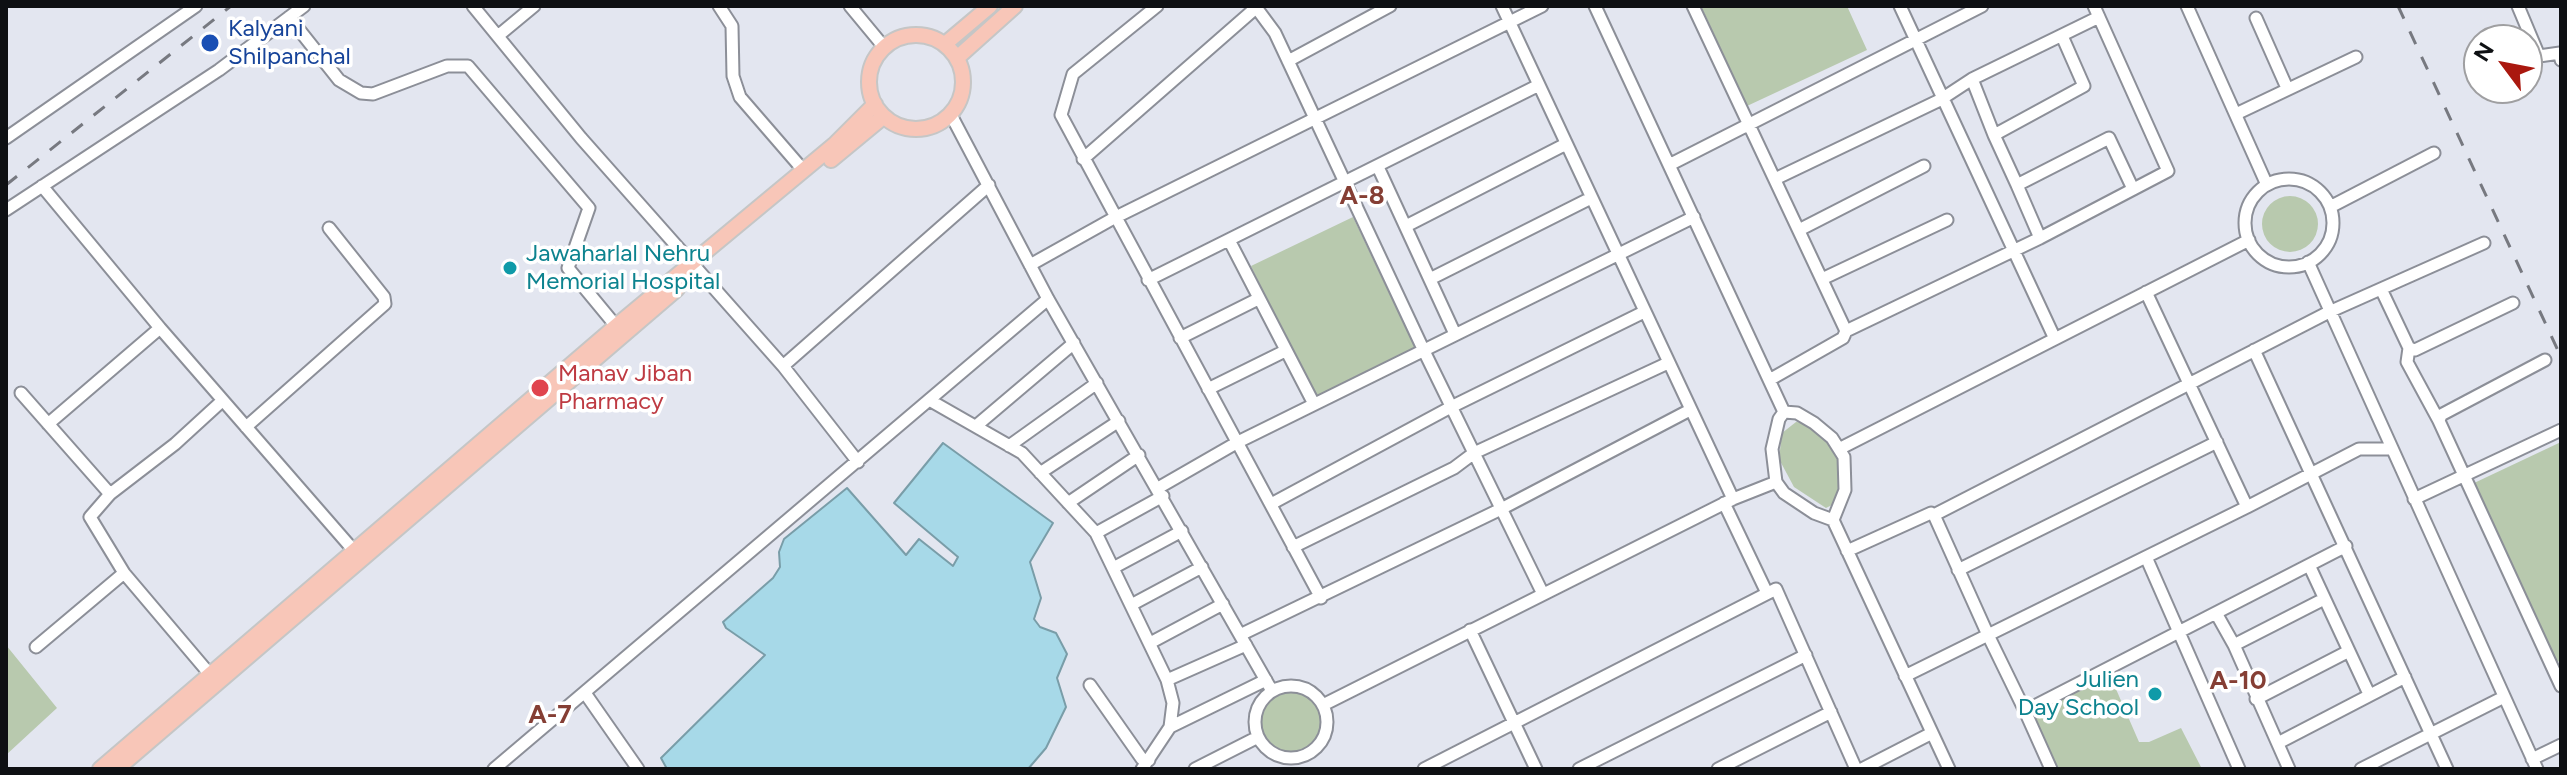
<!DOCTYPE html>
<style>
body{margin:0}
#map{position:relative;width:2567px;height:775px;overflow:hidden;background:#e3e6f0;font-family:Figtree,sans-serif}
canvas{display:block}
.frame{position:absolute;inset:0;border:8px solid #0e1013;pointer-events:none}
.north{position:absolute;left:2463px;top:24px;width:80px;height:80px;box-sizing:border-box;background:#fff;border:2px solid #9f9fa1;border-radius:50%;rotate:302deg;font-size:22px;font-weight:700;line-height:32px;text-align:center;color:#0e1013}
.north::after{content:'';display:block;margin:auto;width:28px;height:36px;background:#aa180f;clip-path:polygon(50% 0,100% 100%,50% 72%,0 100%)}
</style>
<div id="map">
<canvas width="2567" height="775"></canvas>
<div class="frame"></div>
<div class="north">N</div>
</div>
<script>
const ctx = document.querySelector('canvas').getContext('2d');
ctx.lineJoin = 'round';
function fillPath(path, color) { ctx.fillStyle = color; ctx.fill(path, 'evenodd'); }
const shape = rows => new Path2D(rows.map(r => 'M' + r).join(''));
function stroke(path, color, width, dash) { ctx.strokeStyle = color; ctx.lineWidth = width; ctx.lineCap = dash ? 'butt' : 'round'; ctx.setLineDash(dash || []); ctx.stroke(path); }
function write(font, color, halo, rows, align = 'center') {
  ctx.font = font + ' Figtree,sans-serif'; ctx.lineWidth = 7; ctx.setLineDash([]); ctx.textBaseline = 'middle'; ctx.strokeStyle = halo; ctx.fillStyle = color; for (const [text, x, y, turn = 0] of rows) {
    ctx.save(); ctx.translate(x, y); ctx.rotate((+turn || 0) * Math.PI / 180); ctx.textAlign = isNaN(turn) ? turn : align; if (halo) ctx.strokeText(text, 0, 0); ctx.fillText(text, 0, 0); ctx.restore();
  }
}
fillPath(shape([
 [1701,6,1847,6,1867,50,1747,106],
 '2262 224a28 28 0 1 1 56 0a28 28 0 1 1-56 0Z',
 [1353,217,1416,349,1316,400,1251,266],
 [1796,422,1807,423,1821,432,1839,461,1841,493,1834,504,1826,508,1794,487,1779,459,1782,433],
 [2561,442,2561,660,2556,663,2472,484],
 [6,645,57,708,6,755],
 [2109,673,2139,742,2149,742,2181,728,2202,769,2055,769,2031,714],
 '1259 722a32 32 0 1 1 64 0a32 32 0 1 1-64 0Z'
]), '#b8c9ae');
const water = shape([
 [943,443,1053,523,1030,562,1041,598,1034,619,1040,627,1056,633,1067,654,1057,678,1066,707,1046,748,1028,769,667,769,661,758,765,655,726,628,723,622,773,578,780,567,779,552,784,539,847,488,906,555,919,539,953,566,958,557,894,503,943,443]
]);
fillPath(water, '#a7d9e8');
stroke(water, '#799da8', 2);
const minor = shape([
 [473,6,581,138,783,366],
 [719,6,732,26,733,76,740,97,804,171],
 [850,6,884,47],
 [1157,6,1073,74,1061,115,1321,598],
 [1255,6,1275,33,1424,351,1543,594],
 [1502,6,1733,499],
 [1595,6,1784,412],
 [1693,6,1846,331,2040,238,2168,171,2094,6],
 [1900,6,2055,339],
 [2187,6,2267,185],
 [2518,6,2539,56,2560,53,2561,60],
 [289,17,339,80,361,93,373,94,447,66,468,66,589,208,568,268,616,326],
 [2256,18,2287,88],
 [499,35,534,6],
 [1288,61,1390,6],
 [1972,79,1994,135,2084,86,2062,36],
 [2236,114,2356,57],
 [951,115,1048,299,1272,691],
 [1994,135,2017,185],
 [6,138,196,6],
 [1083,159,1258,6],
 [1669,165,1982,6],
 [1378,167,1455,334],
 [1775,179,1940,100,1972,79,2099,17],
 '2245 223a44 44 0 1 1 88 0a44 44 0 1 1-88 0Z',
 [42,186,160,328,355,552],
 [2330,207,2434,153],
 [6,210,219,70,304,6],
 [1408,225,1566,144],
 [1799,230,1924,166],
 [2040,238,2017,185,2109,138,2133,189],
 [1229,240,1314,404],
 [2308,262,2537,769],
 [1030,265,1114,218,1542,6],
 [1432,278,1591,198],
 [1822,279,1947,220],
 [1148,280,1539,85],
 [2381,289,2409,348,2415,350,2513,303],
 [2146,292,2247,507,2359,449,2391,449],
 [1180,338,1258,299],
 [2409,348,2407,362,2439,421],
 [2254,350,2447,769],
 [2545,360,2441,415,2439,421,2561,686],
 [1771,379,1843,338,1846,331],
 [1208,389,1285,351],
 [21,393,110,494],
 [931,401,1022,453,1096,533,1167,680,1173,703,1170,727,1142,769],
 [1784,412,1779,419,1772,449,1776,482,1784,493,1814,513,1833,520,1949,769],
 [1784,412,1797,413,1814,423,1832,438,1844,457,1845,490,1833,520],
 [48,424,160,328],
 [976,426,1074,343],
 [246,427,385,304,384,297,329,228],
 [1009,446,1097,383],
 [1839,449,2249,240],
 [858,462,783,366,989,185],
 [1040,473,1119,421],
 [1158,488,1238,442,1694,217],
 [2414,499,2561,430],
 [1068,503,1139,455],
 [1724,503,1767,593],
 [1271,504,1451,407,1644,312],
 [1934,515,1988,635,2247,507],
 [1096,533,1163,496],
 [1293,547,1454,468,1474,453,1668,363],
 [1847,551,1931,513,1934,515,2329,312,2484,243],
 [2146,557,2239,769],
 [2309,565,2369,694],
 [1113,568,1182,531],
 [1958,570,2217,442],
 [1131,605,1202,567],
 [2216,613,2234,645,2289,769],
 [1470,630,1536,769],
 [1240,635,1501,509,1690,410],
 [1150,643,1223,604],
 [2234,645,2324,599],
 [36,647,124,573],
 [1905,676,1988,635,2025,711,2346,546],
 [213,678,124,573,90,517,110,494,175,444,222,401],
 [1167,680,1246,645],
 [1090,685,1142,759,1149,760],
 '1255 722a36 36 0 1 1 72 0a36 36 0 1 1-72 0Z',
 [585,693,638,769],
 [2256,699,2349,651],
 [1323,705,1733,499,1776,482],
 [2025,711,2051,769],
 [1170,727,1266,680],
 [2278,743,2405,677],
 [2532,759,2561,745],
 [494,769,1048,299],
 [1195,769,1258,737],
 [1424,769,1776,589,1856,769],
 [1579,769,1806,655],
 [1718,769,1831,712],
 [1862,769,1932,733],
 [2361,769,2504,697]
]);
const major = shape([
 '869 82a47 47 0 1 1 94 0a47 47 0 1 1-94 0Z',
 [945,44,990,6],
 [957,58,1015,6],
 [831,160,883,117],
 [100,769,616,326,834,145,875,104],
 [117,769,677,289]
]);
stroke(minor, '#8c8f98', 15);
stroke(major, '#c5c6c6', 18);
stroke(minor, '#fff', 11);
stroke(major, '#f8c6b8', 14);
stroke(shape([
 [2398,6,2561,357],
 [6,185,231,6]
]), '#777980', 3, [14, 14]);
for (const [x, y, r, color] of [
 [210,43,10,"#1a4fb4"],
 [510,268,8,"#0f9aa8"],
 [540,388,10,"#e0444e"],
 [2155,694,8,"#0f9aa8"]
]) { const dot = new Path2D(); dot.arc(x, y, r, 0, 2 * Math.PI); ctx.fillStyle = color; ctx.fill(dot); stroke(dot, '#fff', 3); }
write('24px', '#164399', '#fff', [
 ["Kalyani",228,29],
 ["Shilpanchal",228,57]
], 'left');
write('24px', '#0d838f', '#fff', [
 ["Jawaharlal Nehru",526,254],
 ["Memorial Hospital",526,282],
 ["Julien",2139,680,"right"],
 ["Day School",2139,708,"right"]
], 'left');
write('24px', '#be3a42', '#fff', [
 ["Manav Jiban",558,374],
 ["Pharmacy",558,402]
], 'left');
write('bold 26px', '#853e34', '#fff', [
 ["A-8",1362,196],
 ["A-10",2238,681],
 ["A-7",550,715]
]);
</script>
